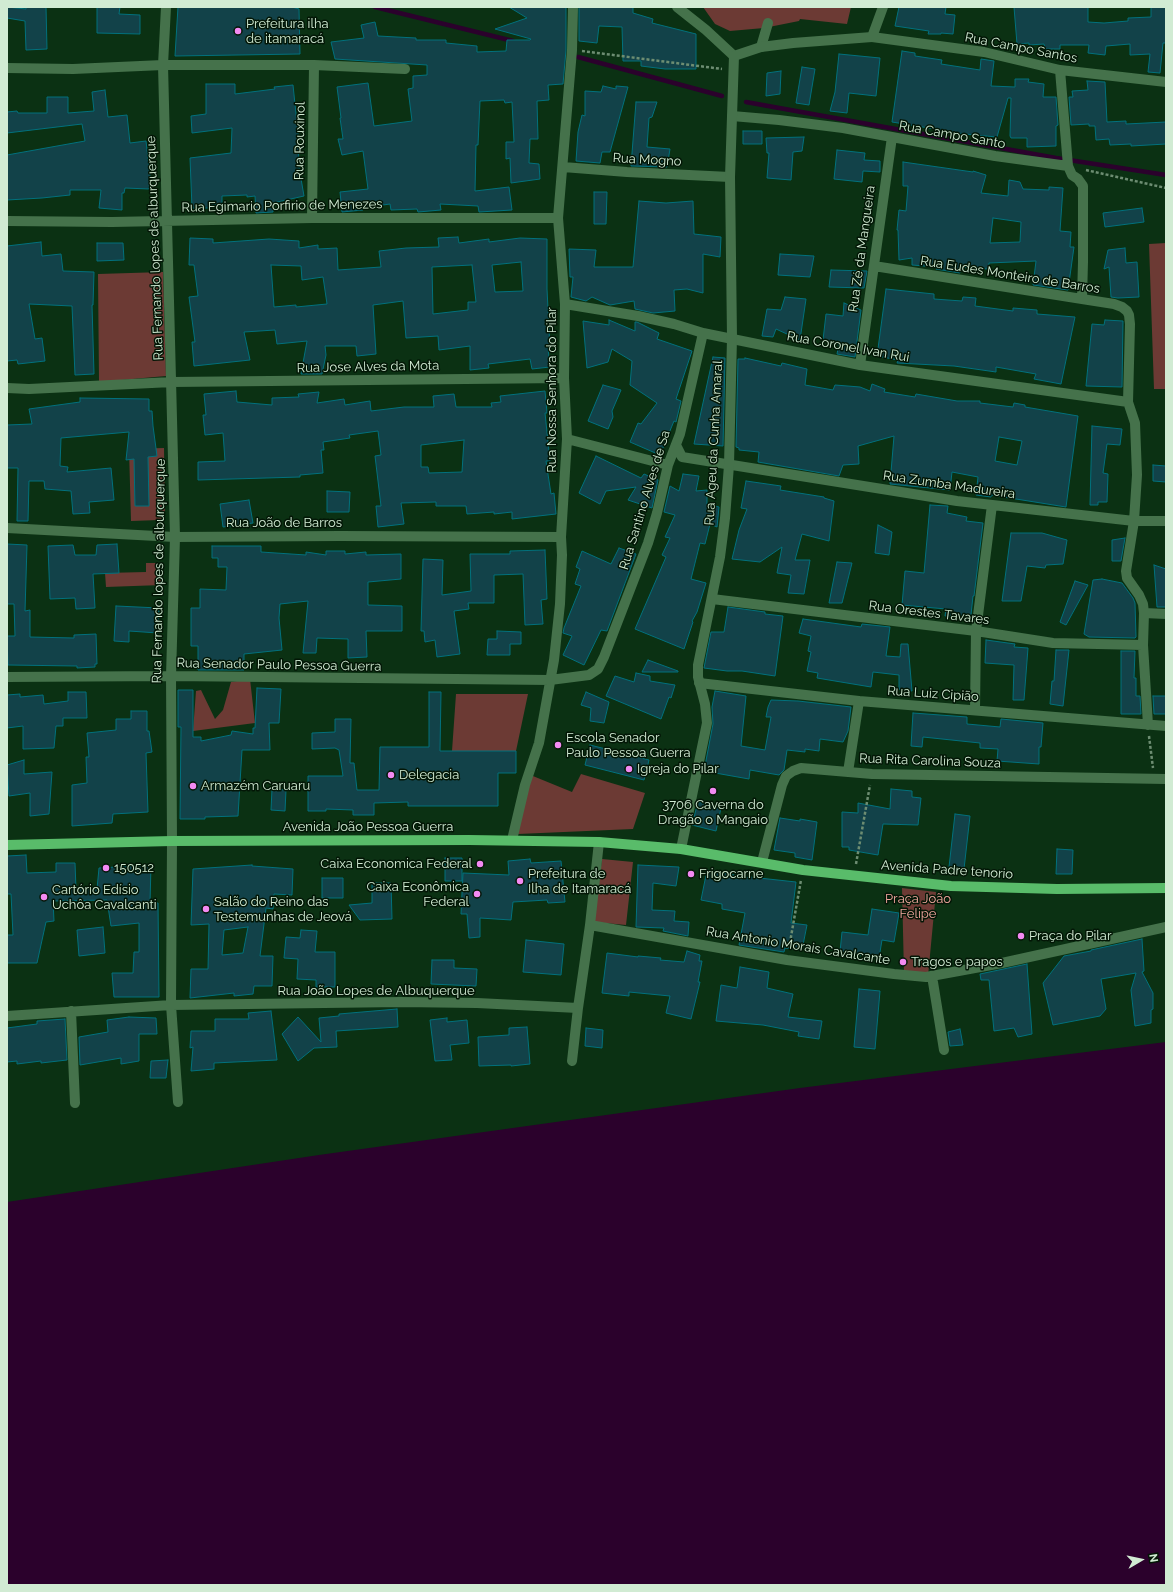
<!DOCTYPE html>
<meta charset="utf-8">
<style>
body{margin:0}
#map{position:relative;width:1173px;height:1592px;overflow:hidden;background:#0b3113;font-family:Raleway,sans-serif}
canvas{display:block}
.frame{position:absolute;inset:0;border:8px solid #d1ebd3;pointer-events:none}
.north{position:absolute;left:1121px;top:1540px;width:40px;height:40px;-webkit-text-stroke:3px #031606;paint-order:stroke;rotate:81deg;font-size:11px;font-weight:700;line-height:16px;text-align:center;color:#d1ebd3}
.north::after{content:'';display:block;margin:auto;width:14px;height:18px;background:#d1ebd3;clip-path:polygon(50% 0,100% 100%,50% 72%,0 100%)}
</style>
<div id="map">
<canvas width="1173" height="1592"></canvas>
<div class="frame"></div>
<div class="north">N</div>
</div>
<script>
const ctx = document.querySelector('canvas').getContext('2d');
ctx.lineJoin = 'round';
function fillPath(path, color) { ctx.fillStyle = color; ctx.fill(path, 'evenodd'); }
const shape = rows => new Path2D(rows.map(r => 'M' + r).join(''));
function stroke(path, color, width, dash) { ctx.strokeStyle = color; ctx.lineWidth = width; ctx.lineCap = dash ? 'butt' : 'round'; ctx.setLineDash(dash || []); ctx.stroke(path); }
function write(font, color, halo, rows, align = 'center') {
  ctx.font = font + ' Raleway,sans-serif'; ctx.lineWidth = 3; ctx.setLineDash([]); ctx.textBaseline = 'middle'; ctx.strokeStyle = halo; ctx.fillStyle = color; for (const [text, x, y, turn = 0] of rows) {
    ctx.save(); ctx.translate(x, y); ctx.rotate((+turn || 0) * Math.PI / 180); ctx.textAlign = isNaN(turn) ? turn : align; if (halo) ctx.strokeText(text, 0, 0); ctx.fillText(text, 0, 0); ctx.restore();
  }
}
fillPath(shape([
 [703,7,851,7,847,24,800,19,799,21,764,28,730,31,715,24],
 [1166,243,1166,389,1154,389,1149,244],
 [163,272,166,376,99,382,98,274],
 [164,448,165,516,160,520,131,521,129,449],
 [146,563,161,563,162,585,106,587,105,573,146,572],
 [250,679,255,723,193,731,196,691,201,690,215,719,223,710,231,682],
 [456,694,528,694,516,751,452,751],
 [528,774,572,792,581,774,645,793,633,829,518,834],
 [602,859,633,862,626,925,594,922],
 [902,888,936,892,928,976,904,974]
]), '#6c3a34');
fillPath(shape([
 [1166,1042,1166,1585,7,1585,7,1202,319,1155,800,1088]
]), '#2b012c');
stroke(shape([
 [375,7,513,41],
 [578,57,722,96],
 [746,102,1056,158,1166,175]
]), '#2b012c', 4.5);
const building = shape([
 [7,7,26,9,26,7,46,7,47,49,26,50,25,21,7,18,7,7],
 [97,7,120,7,119,14,140,15,140,34,97,33,97,7],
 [178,7,292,7,299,9,300,54,175,56,178,7],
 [509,7,566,7,566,50,563,84,548,85,549,100,537,101,538,139,530,139,529,163,539,164,540,179,511,183,510,158,506,159,506,142,514,142,512,102,505,103,504,100,480,101,478,145,476,145,475,191,509,187,512,210,479,212,478,206,440,204,441,210,418,212,417,209,391,210,390,204,362,208,363,210,342,212,340,192,368,189,363,151,342,155,338,139,343,139,340,118,341,118,337,87,368,83,374,126,412,121,408,89,413,88,413,76,427,75,427,65,335,59,331,42,364,38,361,25,375,22,378,36,416,38,416,40,446,40,446,43,477,46,477,52,506,51,507,40,530,40,531,39,495,29,527,18,509,7],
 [579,7,633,7,633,13,653,19,652,23,696,34,696,69,665,69,641,66,641,61,623,61,622,27,599,26,597,43,579,41,579,7],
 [899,7,946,7,945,14,955,15,953,34,941,33,941,34,928,34,929,31,895,26,899,7],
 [1014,7,1088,7,1088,22,1104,23,1128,21,1128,18,1151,17,1151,7,1166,7,1166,43,1163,43,1160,73,1148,72,1150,54,1130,55,1130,44,1106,46,1105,55,1088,53,1089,45,1060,45,1060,49,1045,49,1044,44,1029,45,1029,43,1017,44,1014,7],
 [902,51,915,53,915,56,942,60,941,64,980,70,981,59,994,61,991,86,1015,87,1015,79,1029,79,1028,82,1044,84,1043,97,1056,97,1058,125,1056,126,1056,146,1027,147,1027,138,1011,138,1010,136,1011,98,1008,98,997,137,953,133,953,132,892,122,902,51],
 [839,54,880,58,876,96,849,93,847,113,830,111,835,92,839,54],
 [802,67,815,69,809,105,796,103,802,67],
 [781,71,780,94,766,96,767,73,781,71],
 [1087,81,1105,82,1107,122,1126,121,1126,124,1166,122,1166,144,1131,146,1131,144,1110,145,1109,139,1096,140,1095,126,1089,126,1089,124,1071,125,1069,97,1073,97,1072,91,1088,90,1087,81],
 [206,84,235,84,235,94,275,89,274,87,293,85,298,133,299,167,304,196,273,203,273,212,256,213,255,196,247,197,247,195,222,196,222,204,209,205,210,208,192,208,190,158,231,153,232,128,192,133,191,116,206,114,206,84],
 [603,86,616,89,616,86,628,87,610,152,602,152,600,163,576,161,578,132,582,115,585,116,585,91,601,92,603,86],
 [105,90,108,117,127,115,130,143,146,141,150,176,149,189,125,188,124,193,122,193,122,210,99,208,101,190,70,190,70,195,42,198,7,200,7,155,85,141,82,124,7,133,7,112,17,111,18,113,47,113,47,97,68,97,68,113,94,111,92,92,105,90],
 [636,102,657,102,652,117,649,118,647,147,670,149,667,167,631,166,636,102],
 [743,131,762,131,762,144,743,144,743,131],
 [804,137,802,151,793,152,791,180,767,178,769,153,767,153,766,138,804,137],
 [837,150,865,153,864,160,880,161,880,172,863,171,862,182,834,179,837,150],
 [903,162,973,172,973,171,986,175,981,193,1008,196,1009,180,1020,182,1023,189,1049,190,1049,187,1063,188,1060,231,1071,232,1070,247,1074,247,1068,290,1033,285,1036,261,989,263,988,269,961,267,960,273,936,269,937,267,912,265,912,258,899,260,898,230,897,230,899,210,906,211,908,186,903,186,903,162],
 [993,218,1021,222,1020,242,990,243,993,218],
 [594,192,607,192,606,224,594,224,594,192],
 [639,201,666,203,693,201,694,234,721,237,720,257,703,254,703,293,687,289,674,290,675,311,653,313,635,309,634,301,610,305,592,297,586,301,571,297,573,277,570,277,569,249,596,250,594,267,633,267,639,201],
 [1142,208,1144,222,1105,227,1103,213,1142,208],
 [458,237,459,243,489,239,489,242,520,238,547,239,547,289,550,348,548,348,550,367,532,369,530,359,488,364,489,368,470,370,470,346,439,350,438,336,406,338,403,301,373,305,376,354,357,356,356,346,325,346,326,355,322,374,301,374,307,341,277,344,275,330,244,332,250,360,194,366,192,342,195,342,189,297,198,296,194,265,189,265,190,238,213,239,213,243,269,239,299,241,299,248,318,245,318,249,337,248,338,270,381,267,379,251,406,248,439,247,438,238,458,237],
 [521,262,523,291,495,292,492,265,521,262],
 [271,265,301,266,302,280,323,277,327,304,296,307,296,305,274,307,271,265],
 [472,265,476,302,468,302,468,310,433,314,432,267,472,265],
 [41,242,42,256,61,254,63,271,94,272,93,305,92,305,94,374,75,375,72,306,29,304,35,339,42,338,45,361,18,364,17,360,7,361,7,246,41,242],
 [97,243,123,243,124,260,97,261,97,243],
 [1125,248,1126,263,1137,262,1139,297,1118,298,1111,297,1109,267,1104,269,1108,250,1125,248],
 [780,254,814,256,810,277,778,275,780,254],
 [831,270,867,271,864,288,829,287,831,270],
 [886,289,934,294,934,299,962,301,963,297,976,298,975,306,1013,311,1013,308,1037,310,1037,314,1075,317,1061,384,1034,379,1036,374,996,367,996,372,954,366,897,363,898,360,877,356,886,289],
 [785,297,806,299,800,340,776,329,773,337,762,336,767,309,781,310,785,297],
 [844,303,861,310,855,357,837,354,839,344,823,340,826,314,843,316,844,303],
 [609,320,635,331,635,322,637,322,659,333,657,339,692,351,676,399,681,401,676,422,674,421,660,455,630,442,638,423,641,424,657,403,630,385,632,361,612,349,608,362,587,368,583,321,609,325,609,320],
 [1105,320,1123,321,1122,387,1086,386,1092,324,1104,325,1105,320],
 [713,357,725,358,723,446,694,444,713,357],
 [745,358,781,366,782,363,807,369,805,385,833,390,835,385,860,387,870,391,872,384,885,389,884,392,915,397,916,394,957,401,980,401,980,403,1013,407,1014,403,1025,405,1025,407,1078,416,1066,507,991,495,991,497,976,495,978,477,952,472,950,490,890,484,894,436,858,446,859,464,843,465,839,476,758,462,759,452,739,450,739,448,736,447,738,359,745,359,745,358],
 [999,437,1022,441,1017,465,995,461,999,437],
 [603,385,621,390,612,411,613,417,608,429,588,421,603,385],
 [236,391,237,402,272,405,272,398,299,397,298,394,319,392,317,403,344,399,345,405,370,401,371,411,404,407,434,407,433,396,454,394,456,407,492,407,491,403,501,402,500,396,545,391,547,413,545,413,550,461,546,461,551,494,554,493,556,514,512,519,512,512,494,514,494,512,467,514,466,506,436,506,436,502,401,503,404,524,378,527,376,506,381,506,375,456,381,455,378,431,349,435,350,438,323,442,324,450,321,450,323,473,300,475,300,477,198,480,198,462,225,461,223,433,205,435,203,415,206,415,204,394,236,391],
 [464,440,462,472,429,473,428,467,421,467,421,445,464,440],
 [80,398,149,399,149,411,152,411,153,426,157,456,148,457,149,506,135,506,134,459,126,460,129,432,61,438,60,466,68,467,67,472,111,468,114,500,89,502,90,513,73,514,71,491,45,489,44,481,29,481,28,521,17,521,18,468,7,468,7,425,32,424,29,409,80,402,80,398],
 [1092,426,1122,429,1120,445,1107,444,1103,473,1108,474,1107,502,1098,502,1098,505,1090,505,1092,426],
 [596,456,641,478,644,474,658,480,652,508,628,500,636,487,606,491,600,504,579,493,596,456],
 [1153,465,1166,466,1166,482,1153,481,1153,465],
 [683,474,699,476,696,491,707,490,707,504,719,507,717,527,710,524,705,544,700,543,691,579,706,583,697,612,692,621,693,622,684,649,635,629,666,557,662,555,670,538,665,537,675,515,664,512,670,486,679,491,683,474],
 [746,481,781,486,780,490,824,497,824,498,834,501,829,541,802,534,795,560,810,560,804,594,788,593,791,575,777,573,782,547,760,562,732,559,739,530,747,509,741,508,746,481],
 [327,491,350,492,349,512,327,512,327,491],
 [249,500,253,523,223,527,220,504,249,500],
 [930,505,948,506,947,513,967,517,966,521,983,523,974,596,973,596,971,615,945,616,946,609,902,605,905,571,924,573,930,505],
 [878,525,892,532,889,555,875,553,878,525],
 [1011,533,1042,533,1067,540,1063,564,1046,565,1045,568,1027,566,1021,601,1002,601,1011,533],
 [1125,538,1121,561,1112,561,1112,540,1125,538],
 [7,544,27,545,25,611,30,610,30,637,74,638,74,635,96,634,97,664,95,664,95,667,77,668,77,666,8,665,7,636,15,636,14,604,7,604,7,544],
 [117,544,119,573,93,574,95,608,76,609,75,598,50,599,48,546,73,545,75,555,96,555,97,545,117,544],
 [212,546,261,546,261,552,306,555,306,552,326,555,326,551,345,551,345,554,366,552,366,555,401,554,401,579,368,582,368,605,402,606,402,631,366,631,367,657,348,658,348,639,317,638,316,653,303,653,308,601,280,604,279,618,282,650,244,654,244,670,198,670,198,646,191,646,191,608,200,608,200,589,226,590,227,567,218,567,218,558,212,558,212,546],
 [619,548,636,554,607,631,601,630,584,665,563,655,572,636,563,633,564,628,581,586,575,584,580,569,576,567,582,551,611,564,619,548],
 [545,550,547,599,541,600,543,624,525,625,523,574,494,575,494,603,468,603,469,609,454,611,460,654,437,657,435,640,425,642,424,631,421,631,423,559,443,560,442,595,471,591,470,554,510,554,510,551,545,550],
 [837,562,852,563,842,603,829,603,837,562],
 [1154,565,1166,569,1166,607,1157,607,1154,565],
 [1102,579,1122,583,1133,598,1135,603,1136,637,1135,638,1089,637,1084,634,1093,580,1102,579],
 [1075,581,1088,585,1066,625,1060,622,1075,581],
 [116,606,159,608,158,633,129,631,129,642,114,641,116,606],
 [728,607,765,612,765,614,783,616,775,676,742,671,727,671,704,668,711,632,724,632,728,607],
 [803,619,861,627,862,624,890,627,886,656,900,657,901,644,908,644,912,691,899,689,899,675,873,672,871,687,817,678,818,673,807,671,811,652,808,651,811,636,799,633,803,619],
 [497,631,521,632,521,644,510,644,510,655,487,655,488,639,497,639,497,631],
 [986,640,1015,644,1014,647,1028,648,1024,700,1013,700,1014,665,985,663,986,640],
 [1056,650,1069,650,1063,706,1050,704,1052,681,1054,681,1056,650],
 [1121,651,1135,651,1134,678,1136,678,1136,696,1140,696,1141,714,1121,714,1121,651],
 [648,660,678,671,678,672,642,672,648,660],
 [636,673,650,676,650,681,675,685,671,698,669,697,661,719,606,696,615,676,634,682,636,673],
 [257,688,281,689,279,723,269,723,270,750,242,750,238,816,205,817,205,819,180,819,181,727,178,727,178,690,193,690,193,737,201,737,201,741,231,735,232,731,253,734,253,728,255,728,257,688],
 [715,691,746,696,741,746,765,750,771,717,766,717,768,707,771,700,798,701,851,707,848,731,843,742,820,739,819,751,805,749,805,752,787,750,784,770,779,775,750,770,749,779,704,771,713,724,712,707,715,691],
 [68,692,86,692,87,718,63,718,63,726,56,726,54,748,23,749,23,726,7,728,7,695,20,694,20,697,43,695,44,704,68,701,68,692],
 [429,692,441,692,440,751,516,751,516,773,498,773,498,806,408,806,408,802,374,803,374,815,353,815,353,810,326,809,326,811,308,811,308,776,343,776,339,750,335,748,312,749,312,733,335,732,335,719,351,719,350,763,354,763,357,790,379,790,380,747,429,747,429,692],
 [586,692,609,702,604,723,590,721,591,708,581,705,586,692],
 [1153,696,1166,696,1166,714,1154,714,1153,696],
 [131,711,147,711,147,731,149,731,152,752,146,753,148,812,113,814,112,823,72,826,72,785,87,783,86,757,89,757,87,733,116,730,116,719,131,719,131,711],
 [913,713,967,717,967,724,1000,727,1001,719,1043,723,1041,747,1039,747,1039,764,997,761,998,749,980,748,980,743,923,737,922,747,911,746,913,713],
 [590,745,649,760,644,780,585,765,590,745],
 [24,760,24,774,52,772,49,814,30,816,30,793,9,796,7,765,24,760],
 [272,789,286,790,285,811,271,810,272,789],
 [891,789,912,791,912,797,921,798,918,825,883,824,878,855,849,850,849,847,842,847,842,812,858,813,858,803,890,809,891,789],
 [698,802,721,808,716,831,692,825,698,802],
 [955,814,970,816,964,869,949,867,955,814],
 [780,818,800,821,800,819,817,822,812,860,795,857,795,853,774,850,780,818],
 [1057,849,1073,850,1072,874,1056,874,1057,849],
 [26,855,27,873,56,872,56,863,75,863,76,889,97,889,99,868,151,865,150,903,158,903,159,997,114,997,112,973,133,973,134,952,139,952,139,923,111,926,107,900,53,901,54,921,46,922,37,963,7,963,7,935,13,935,11,894,7,894,7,856,26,855],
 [445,858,462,858,462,881,445,881,445,858],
 [530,859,531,863,561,861,565,902,548,903,547,900,513,902,511,920,480,918,480,937,469,938,467,914,461,914,463,873,509,875,508,861,530,859],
 [252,865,252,866,293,869,292,895,274,894,273,909,266,908,260,956,273,956,272,986,254,986,253,994,234,996,234,993,190,998,191,969,208,969,209,924,191,925,193,869,252,865],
 [248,927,243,953,222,955,224,930,248,927],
 [638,865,679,867,676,886,653,883,652,910,675,911,674,921,689,922,688,936,663,931,664,928,636,927,638,865],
 [707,870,750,878,750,877,796,882,791,923,807,925,802,950,785,948,784,952,739,945,745,913,722,909,722,904,701,900,707,870],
 [322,878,343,878,343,898,322,898,322,878],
 [372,883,391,883,392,919,360,920,349,905,372,903,372,883],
 [872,909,899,913,894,942,882,940,879,958,840,952,842,932,868,935,872,909],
 [103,927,105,953,79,956,77,930,103,927],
 [301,930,317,931,315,952,335,952,335,987,316,987,316,980,297,979,298,959,284,958,286,937,300,938,301,930],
 [1142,939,1144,971,1142,972,1153,993,1153,1009,1151,1010,1151,1023,1135,1026,1131,990,1136,973,1101,979,1106,1009,1100,1016,1053,1025,1043,983,1064,956,1091,951,1091,950,1142,939],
 [526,940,564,944,561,975,523,972,526,940],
 [687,951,700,955,699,961,702,961,698,982,700,982,691,1019,666,1013,670,996,629,992,629,996,602,993,607,953,638,957,638,956,661,958,660,960,684,962,687,951],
 [432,960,454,960,454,968,477,969,476,986,431,984,432,960],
 [1027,964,1032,1034,1018,1037,1014,1028,994,1031,989,980,981,980,980,974,1027,964],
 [740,967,769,972,767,988,793,994,788,1017,822,1021,819,1039,798,1036,799,1032,763,1025,716,1021,721,985,737,988,740,967],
 [859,989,880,991,875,1049,854,1047,859,989],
 [397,1009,398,1027,336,1031,337,1047,314,1048,298,1061,282,1034,298,1017,321,1042,319,1018,339,1016,339,1014,397,1009],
 [271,1011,277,1060,214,1063,214,1069,191,1071,193,1047,190,1048,191,1031,215,1031,215,1019,249,1019,248,1013,271,1011],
 [129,1017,156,1018,157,1034,139,1034,139,1061,121,1064,121,1058,80,1065,79,1037,108,1032,107,1020,129,1017],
 [447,1018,447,1022,467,1020,469,1043,450,1045,452,1060,435,1061,430,1020,447,1018],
 [65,1019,67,1060,41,1063,41,1061,17,1064,17,1061,7,1062,7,1028,37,1024,37,1021,65,1019],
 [527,1027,530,1064,511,1066,511,1065,479,1066,478,1037,509,1035,509,1028,527,1027],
 [586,1028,603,1030,602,1048,585,1046,586,1028],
 [960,1029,963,1045,950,1046,948,1032,960,1029],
 [168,1060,166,1078,150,1078,151,1061,168,1060]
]);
fillPath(building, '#124249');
stroke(building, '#02717d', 1);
stroke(shape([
 [582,51,722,69],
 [1086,170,1166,188],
 [1149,736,1153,768],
 [856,864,870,785],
 [789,948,801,880]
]), '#6d8d72', 2.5, [3, 2]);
stroke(shape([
 [166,7,163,65,175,537,171,676,172,841,171,1005,178,1102],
 [677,7,706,30,734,56],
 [872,37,984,52,1060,70,1166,82],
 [761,47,768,23],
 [7,68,73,69,163,65,314,65,405,69],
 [1060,70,1068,166,1072,175,1078,179,1083,186,1083,262,1082,299],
 [732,116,779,120,843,128,995,156,1068,166],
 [563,167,627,172,730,177],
 [312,218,314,65],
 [7,221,112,222,312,218,558,218],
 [874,266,1082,299,1114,304,1122,307,1127,311,1129,315,1130,324,1128,402,1135,423,1137,475,1134,521,1126,571,1127,578,1139,595,1143,604,1144,613,1143,645,1148,725],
 [565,304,638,316,674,324,703,333,860,365,1128,402],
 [860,365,892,137],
 [7,388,29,389,172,382,564,378],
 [567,439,668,465],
 [676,445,682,457,957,501,1134,521,1166,521],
 [7,528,175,537,340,536,561,537],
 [712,599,976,631,1053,643,1143,645],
 [1144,613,1166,614],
 [7,677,171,676,550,680,589,675,598,669,604,657,648,543,657,513,668,465,680,434,703,333],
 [699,683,859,701,1166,726],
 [975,710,976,631,992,505],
 [848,772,859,701],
 [512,840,525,785,539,743,554,660,560,604,562,555,561,537,567,439,564,378,565,304,558,218,572,50,573,7],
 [762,862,782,785,786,776,793,771,801,768,872,774,1166,779],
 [590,925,787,960,894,974,926,977,1002,963,1166,927],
 [932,976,944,1050],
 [71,1011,75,1103],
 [7,1016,171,1005,401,1002,477,1003,578,1008,590,925,599,842],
 [572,1061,578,1008]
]), '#45724b', 10);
stroke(shape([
 [681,849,707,723,705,704,698,677,698,665,720,557,725,518,729,465,732,338,730,177,734,56,761,47,793,43,872,37,883,7]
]), '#45724b', 10);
stroke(shape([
 [7,845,172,841,469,840,599,842,681,849,803,870,951,886,1057,889,1166,888]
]), '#59bc6a', 10);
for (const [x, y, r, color] of [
 [238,31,4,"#f38af2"],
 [558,745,4,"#f38af2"],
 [629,769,4,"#f38af2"],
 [391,775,4,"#f38af2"],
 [193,786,4,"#f38af2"],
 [713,791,4,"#f38af2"],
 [480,864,4,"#f38af2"],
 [106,868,4,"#f38af2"],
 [691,874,4,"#f38af2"],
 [520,881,4,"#f38af2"],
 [477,894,4,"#f38af2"],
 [44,897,4,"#f38af2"],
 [206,909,4,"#f38af2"],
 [1021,936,4,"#f38af2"],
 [903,962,4,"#f38af2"]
]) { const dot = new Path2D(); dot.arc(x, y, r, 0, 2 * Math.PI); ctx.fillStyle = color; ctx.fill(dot); stroke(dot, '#031606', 1.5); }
write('13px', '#d1ebd3', '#031606', [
 ["Prefeitura ilha",246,24],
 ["de itamaracá",246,39],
 ["Escola Senador",566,738],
 ["Paulo Pessoa Guerra",566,753],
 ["Igreja do Pilar",637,769],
 ["Delegacia",399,775],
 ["Armazém Caruaru",201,786],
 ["3706 Caverna do",713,805,"center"],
 ["Dragão o Mangaio",713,820,"center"],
 ["Caixa Economica Federal",472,864,"right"],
 ["150512",114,868],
 ["Prefeitura de",528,874],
 ["Ilha de Itamaracá",528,889],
 ["Frigocarne",699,874],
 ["Caixa Econômica",469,887,"right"],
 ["Federal",469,902,"right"],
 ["Cartório Edísio",52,890],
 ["Uchôa Cavalcanti",52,905],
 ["Salão do Reino das",214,902],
 ["Testemunhas de Jeová",214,917],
 ["Praça do Pilar",1029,936],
 ["Tragos e papos",911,962]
], 'left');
write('13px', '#d1ebd3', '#031606', [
 ["Rua Campo Santos",1021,48,11],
 ["Rua Campo Santo",952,135,10],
 ["Rua Rouxinol",300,141,-89],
 ["Rua Mogno",647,160,3],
 ["Rua Egimario Porfirio de Menezes",282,206,-1],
 ["Rua Fernando lopes de alburquerque",155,248,-92],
 ["Rua Zé da Mangueira",862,249,-82],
 ["Rua Eudes Monteiro de Barros",1010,275,9],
 ["Rua Coronel Ivan Rui",848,347,10],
 ["Rua Jose Alves da Mota",368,367,-1],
 ["Rua Nossa Senhora do Pilar",552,390,-90],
 ["Rua Ageu da Cunha Amaral",714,443,-87],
 ["Rua Zumba Madureira",949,485,8],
 ["Rua Santino Alves de Sa",645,500,-73],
 ["Rua João de Barros",284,523],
 ["Rua Fernando lopes de alburquerque",159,571,-89],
 ["Rua Orestes Tavares",929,613,7],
 ["Rua Senador Paulo Pessoa Guerra",279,665,1],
 ["Rua Luiz Cipião",933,694,4],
 ["Rua Rita Carolina Souza",930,761,2],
 ["Avenida João Pessoa Guerra",368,827],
 ["Avenida Padre tenorio",947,870,4],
 ["Rua Antonio Morais Cavalcante",798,946,9],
 ["Rua João Lopes de Albuquerque",376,991]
]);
write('13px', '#f1a89f', '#031606', [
 ["Praça João",918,899],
 ["Felipe",918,914]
]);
</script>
